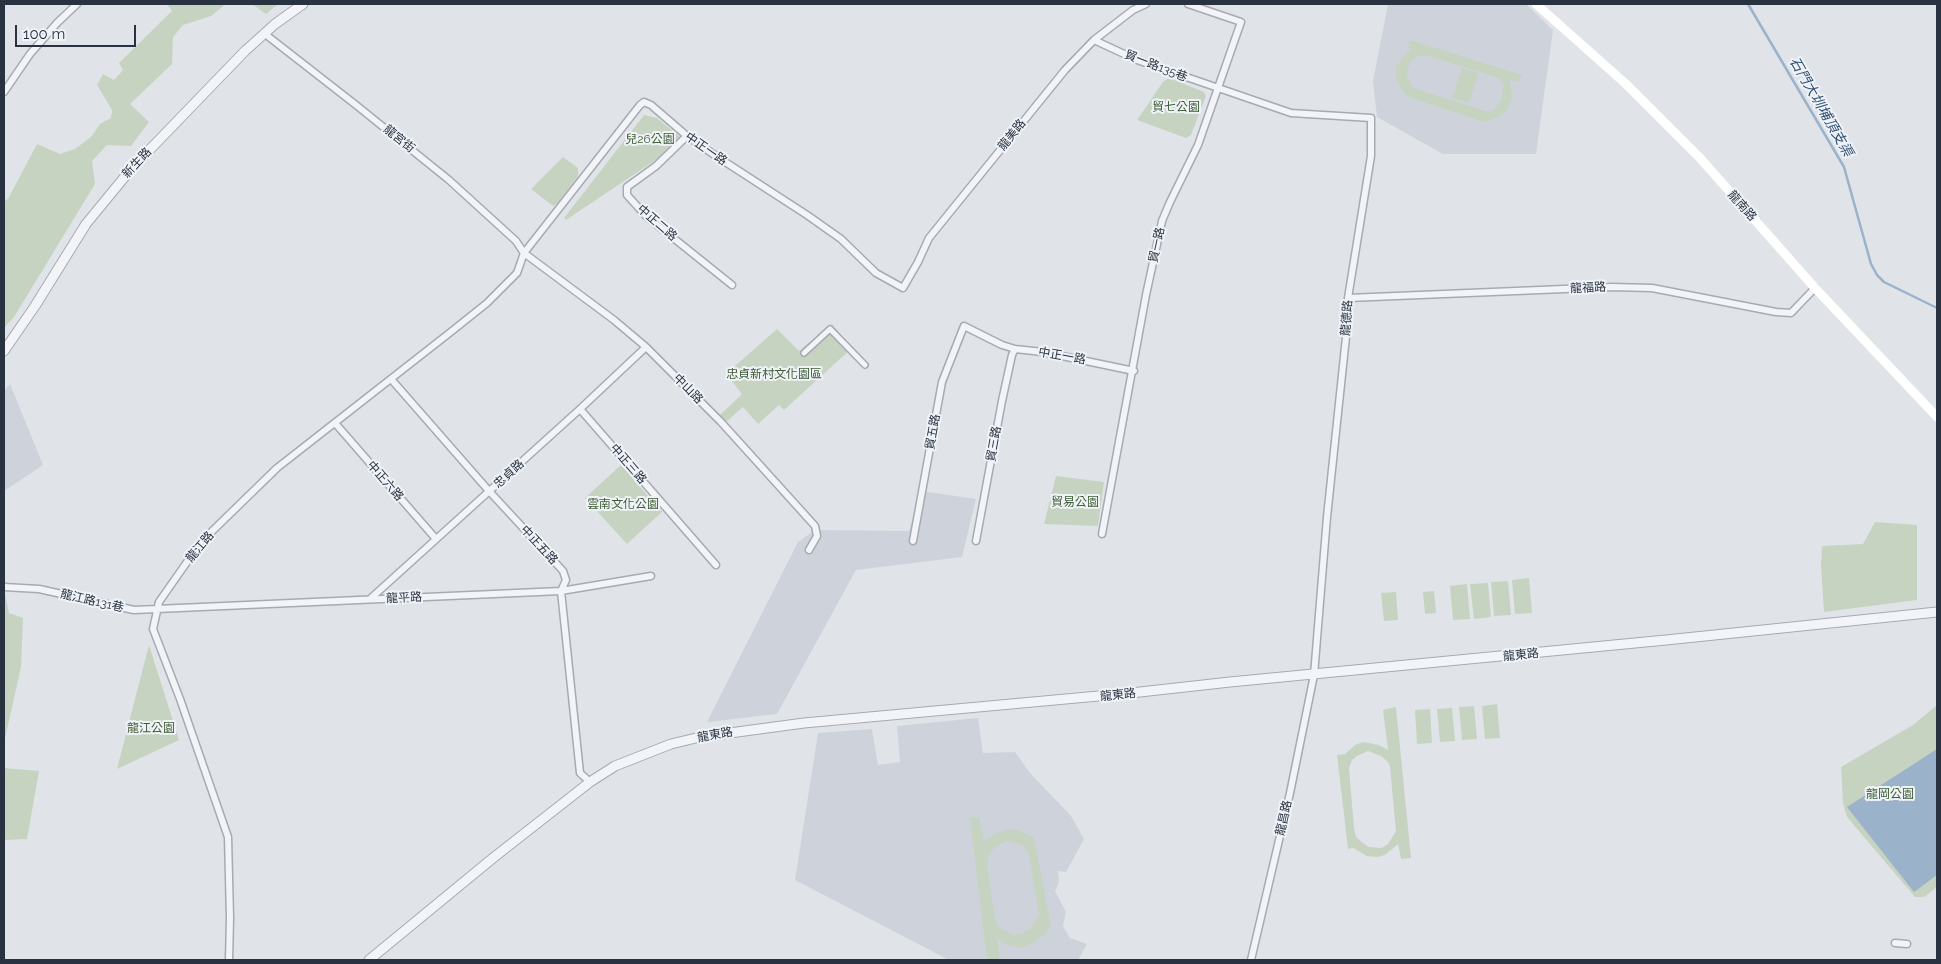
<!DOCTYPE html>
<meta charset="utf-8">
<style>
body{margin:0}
#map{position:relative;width:1941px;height:964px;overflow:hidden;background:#e0e4e9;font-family:Raleway,sans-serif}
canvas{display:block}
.frame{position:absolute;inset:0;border:5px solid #283241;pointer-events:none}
.scale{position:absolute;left:15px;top:25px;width:121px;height:22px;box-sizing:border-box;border:2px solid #283241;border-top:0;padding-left:6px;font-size:15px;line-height:18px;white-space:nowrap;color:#283241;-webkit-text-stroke:4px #eff2f6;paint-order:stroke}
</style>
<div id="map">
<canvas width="1941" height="964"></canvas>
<div class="frame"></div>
<div class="scale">100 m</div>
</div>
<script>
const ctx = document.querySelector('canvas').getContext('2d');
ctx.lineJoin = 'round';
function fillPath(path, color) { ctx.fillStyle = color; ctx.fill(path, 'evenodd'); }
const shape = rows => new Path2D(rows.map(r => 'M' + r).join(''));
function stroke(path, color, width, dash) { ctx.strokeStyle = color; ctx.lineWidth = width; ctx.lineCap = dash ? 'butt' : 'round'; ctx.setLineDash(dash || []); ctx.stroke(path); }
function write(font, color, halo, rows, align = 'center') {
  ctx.font = font + ' Raleway,"Noto Sans TC",sans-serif'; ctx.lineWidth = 4; ctx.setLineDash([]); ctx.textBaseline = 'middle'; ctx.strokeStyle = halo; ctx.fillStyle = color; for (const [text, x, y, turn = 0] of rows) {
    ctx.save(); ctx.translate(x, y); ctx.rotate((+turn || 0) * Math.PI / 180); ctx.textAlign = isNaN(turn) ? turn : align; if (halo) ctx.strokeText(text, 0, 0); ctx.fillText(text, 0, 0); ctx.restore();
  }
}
fillPath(shape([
 [1388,4,1526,4,1553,30,1536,154,1443,154,1377,117,1373,81],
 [10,384,43,465,4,491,4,391],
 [921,491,976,499,962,557,856,570,777,714,707,722,798,542,815,530,909,531],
 [978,718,983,753,1015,752,1030,773,1071,816,1084,839,1066,872,1058,871,1059,882,1055,891,1066,912,1063,926,1070,938,1087,944,1078,960,949,960,795,880,818,733,872,729,878,765,900,762,897,726]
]), '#ced3db');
fillPath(shape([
 [167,4,226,4,211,16,183,25,173,37,172,64,130,104,149,122,131,146,107,145,92,161,95,184,14,317,4,328,4,201,8,199,37,144,60,154,75,149,92,136,100,124,111,118,112,110,97,85,103,74,114,80,123,70,119,63,172,11],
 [252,4,278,4,266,14],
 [1410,40,1522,75,1519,82,1510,80,1512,96,1511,102,1505,112,1499,117,1484,122,1408,97,1402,90,1396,78,1396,67,1406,53,1412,49,1408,48],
 [1425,55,1499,78,1503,86,1502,100,1492,111,1486,111,1413,88,1407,76,1408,68,1412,60,1418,56],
 [1462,68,1479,73,1469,103,1452,98],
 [1169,78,1204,92,1206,96,1191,135,1186,138,1137,120,1163,82],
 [644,115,657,118,680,137,680,141,678,145,566,220,564,218],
 [563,157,578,168,578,176,558,203,553,206,531,189],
 [832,324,852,348,784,410,779,405,758,424,743,407,725,423,719,416,742,394,726,374,777,329,799,351],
 [621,465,662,512,627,544,585,498],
 [1056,476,1104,482,1098,526,1044,524],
 [1875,522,1917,525,1917,600,1824,612,1821,566,1822,546,1863,544],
 [1529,578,1532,613,1515,614,1512,580],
 [1508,581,1511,615,1494,616,1491,582],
 [1488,583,1491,617,1474,619,1470,584],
 [1467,584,1470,619,1453,620,1450,586],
 [1434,591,1436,613,1425,614,1423,592],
 [1396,592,1398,620,1384,621,1381,593],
 [5,593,9,613,23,618,21,667,4,743],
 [149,645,179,740,117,769],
 [1497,704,1500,738,1485,739,1482,706],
 [1937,705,1937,887,1924,897,1915,897,1847,817,1843,803,1841,767,1913,725],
 [1474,706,1477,739,1462,740,1459,707],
 [1396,707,1411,858,1401,859,1398,844,1385,855,1377,857,1367,856,1353,848,1348,849,1337,755,1345,754,1355,745,1363,742,1379,745,1388,750,1383,710],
 [1368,751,1381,756,1388,762,1390,767,1396,831,1388,844,1381,848,1369,847,1363,843,1356,837,1354,828,1349,768,1352,760,1357,756],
 [1452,708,1455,741,1440,742,1437,709],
 [1430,709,1432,743,1417,744,1415,710],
 [4,768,39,771,27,839,4,840],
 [979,817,984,841,994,834,1008,829,1019,830,1034,838,1051,926,1044,935,1033,943,1021,948,1006,945,998,938,999,960,987,960,970,818],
 [1006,841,1022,845,1029,854,1039,915,1030,929,1023,933,1013,935,999,927,995,919,987,865,989,855,994,848]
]), '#c6d3c1');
fillPath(shape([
 [1937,749,1937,875,1914,892,1847,807]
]), '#9ab2ca');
stroke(shape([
 [1748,4,1844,167,1871,264,1877,275,1884,282,1937,308]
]), '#9ab2ca', 2.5);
const pedestrian = shape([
 [804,353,830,329,865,365]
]);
const minor = shape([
 [265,34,356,105,449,180,516,241,524,253,614,320,646,347,721,422,815,526,817,536,809,550],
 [1094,40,1137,60,1291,113,1371,118,1371,156,1348,298,1346,337,1327,517,1314,675,1290,793,1251,960],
 [4,92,30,54,57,23,77,4],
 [687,136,656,166,627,187,627,195,646,216,732,285],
 [1348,298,1612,287,1652,288,1776,312,1791,313,1815,288],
 [391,379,489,491,563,571,566,580,561,591,580,773,590,782],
 [580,409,716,565],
 [335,423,436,539],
 [1102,534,1146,295,1162,221,1170,202,1198,145,1241,22,1188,4],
 [913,541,942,382,964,326,1002,345,1015,349,1043,352,1134,371],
 [976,541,1002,401,1012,355,1015,349],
 [4,587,39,589,134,610,561,591,651,576],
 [370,599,580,409,646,347],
 [1895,943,1907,944],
 [229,960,230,918,228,837,180,699,153,629,159,602,201,542,277,468,452,331,487,303,517,273,524,253,640,105,644,102,651,105,687,136,716,156,807,215,841,239,876,273,903,288,918,262,929,238,1065,70,1094,40,1133,10,1146,4]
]);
const tertiary = shape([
 [4,351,35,306,86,224,132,168,245,51,275,24,303,4],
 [369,960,493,858,590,782,615,766,671,744,700,737,804,723,1131,693,1230,682,1666,640,1937,612]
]);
stroke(pedestrian, '#a5abb3', 8);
stroke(minor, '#a5abb3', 9);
stroke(tertiary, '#a5abb3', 11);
stroke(pedestrian, '#f2f4f7', 5);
stroke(minor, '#f2f4f7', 6);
stroke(tertiary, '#f2f4f7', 9);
stroke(shape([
 [1536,4,1626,84,1700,158,1815,288,1937,417]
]), '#fff', 9);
write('12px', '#283241', '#eff2f6', [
 ["貿一路135巷",1156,66,21],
 ["龍美路",1012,135,-51],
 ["龍宮街",399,139,39],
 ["中正一路",706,149,35],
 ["新生路",137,163,-47],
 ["龍南路",1742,206,48],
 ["中正二路",657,223,41],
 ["貿一路",1157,245,-78],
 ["龍福路",1588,288,-3],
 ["龍德路",1347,318,-86],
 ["中正一路",1062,356,10],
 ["中山路",688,389,45],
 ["貿五路",933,432,-80],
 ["貿三路",994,444,-80],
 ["中正三路",628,464,49],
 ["忠貞路",509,474,-42],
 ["中正六路",385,481,49],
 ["中正五路",539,545,47],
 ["龍江路",200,547,-50],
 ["龍平路",404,598,-3],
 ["龍江路131巷",92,601,13],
 ["龍東路",1521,655,-6],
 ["龍東路",1118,695,-6],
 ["龍東路",715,735,-10],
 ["龍昌路",1284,818,-77]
]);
write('12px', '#3e5c35', '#eff2f6', [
 ["貿七公園",1176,107],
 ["兒26公園",650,139],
 ["忠貞新村文化園區",774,374],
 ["貿易公園",1075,502],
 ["雲南文化公園",623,504],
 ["龍江公園",151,728],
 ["龍岡公園",1890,794]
]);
write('italic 14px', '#325275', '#eff2f6', [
 ["石門大圳埔頂支渠",1821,107,60]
]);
</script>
